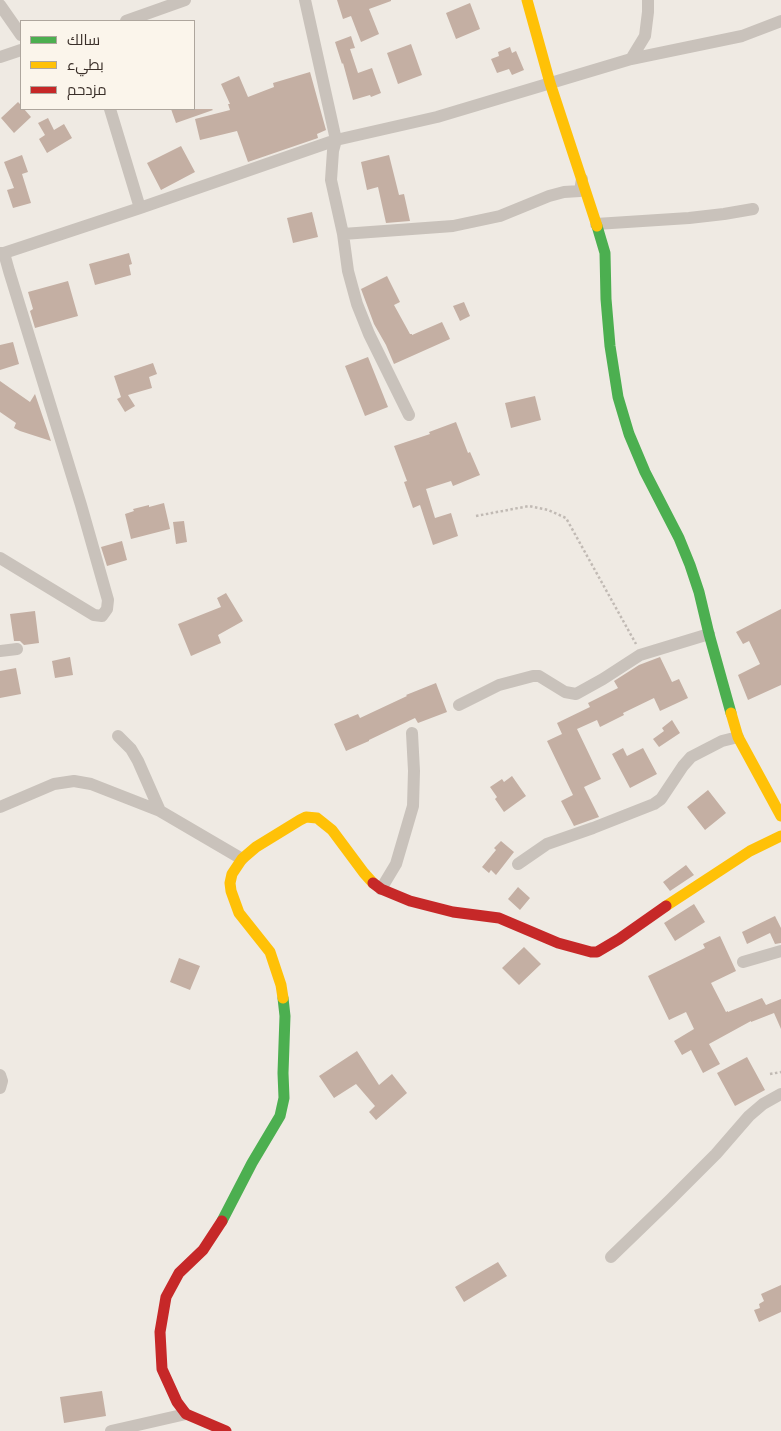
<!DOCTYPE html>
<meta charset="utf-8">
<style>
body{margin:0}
#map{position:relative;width:781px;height:1431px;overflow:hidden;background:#efeae3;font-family:Commissioner,Cairo,sans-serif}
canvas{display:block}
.legend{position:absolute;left:20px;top:20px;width:175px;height:90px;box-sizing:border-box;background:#fbf5eb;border:1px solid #aea69d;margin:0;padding:6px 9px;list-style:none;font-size:15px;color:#3a2f29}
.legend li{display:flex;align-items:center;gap:10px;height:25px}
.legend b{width:25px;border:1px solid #aea69d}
</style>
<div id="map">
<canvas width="781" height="1431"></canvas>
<ul class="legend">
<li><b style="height:6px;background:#4caf50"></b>سالك</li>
<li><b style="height:6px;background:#ffc107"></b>بطيء</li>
<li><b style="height:6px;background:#c62828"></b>مزدحم</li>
</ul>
</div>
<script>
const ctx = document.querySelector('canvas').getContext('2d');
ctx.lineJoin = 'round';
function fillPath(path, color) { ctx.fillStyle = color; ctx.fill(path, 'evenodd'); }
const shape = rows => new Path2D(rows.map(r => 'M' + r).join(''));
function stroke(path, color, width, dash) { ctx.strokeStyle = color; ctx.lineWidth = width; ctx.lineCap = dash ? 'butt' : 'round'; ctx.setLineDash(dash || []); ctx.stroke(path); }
fillPath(shape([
 [337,0,391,0,391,1,369,9,379,34,361,42,351,16,343,19],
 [470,3,480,29,456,39,446,13],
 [351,36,355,48,350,49,358,73,372,68,381,93,371,97,370,95,353,100,343,63,342,64,335,42],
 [411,44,422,75,398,84,387,53],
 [510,47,512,53,516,51,524,70,512,75,509,69,497,73,491,59,499,56,498,52],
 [310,72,326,130,317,134,318,138,248,162,237,131,200,140,195,119,230,110,228,104,230,104,221,84,239,76,248,97,274,87,273,83],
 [18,102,21,105,21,109,24,109,31,117,14,133,1,118],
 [171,109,212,109,213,110,176,123],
 [48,118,54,130,64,124,72,138,47,153,39,139,45,135,38,123],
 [181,146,195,172,161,190,147,163],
 [22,155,28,172,22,174,31,203,13,208,7,190,14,188,4,162],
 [389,155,399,195,404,194,410,221,386,223,378,187,367,190,361,162],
 [312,212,318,237,293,243,287,218],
 [129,253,132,264,129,265,131,275,95,285,89,264],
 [387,276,400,302,394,305,410,334,412,334,412,335,442,322,450,339,394,364,386,345,374,324,361,289],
 [68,281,78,316,35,328,30,311,33,309,28,292],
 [464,302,470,316,460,321,453,306],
 [13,342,19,364,0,370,0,345],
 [368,357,388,407,365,416,345,366],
 [153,363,157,374,149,377,152,388,128,395,135,406,125,412,117,399,121,397,114,376],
 [0,381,30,402,35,394,51,441,20,431,14,428,16,423,0,412],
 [535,396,541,420,511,428,505,403],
 [456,422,468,453,470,452,480,475,453,486,451,481,426,489,435,518,451,513,458,536,433,545,420,505,413,508,404,482,407,481,394,446,430,434,429,432],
 [164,503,170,529,131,539,125,514,134,511,133,509,149,505,149,507],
 [184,521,187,542,176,544,173,522],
 [122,541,127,560,107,566,101,547],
 [226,593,243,621,218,635,221,643,191,656,178,624,221,607,217,598],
 [781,609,781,685,748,700,738,675,760,664,749,641,743,644,736,632],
 [35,611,39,643,24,645,20,641,14,641,10,614],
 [70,657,73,675,55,678,52,661],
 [660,657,672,682,679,679,688,698,660,711,654,698,623,713,624,715,600,727,597,720,577,729,601,779,584,787,599,817,574,826,561,801,573,795,547,741,562,734,557,723,590,707,588,703,618,688,614,681,639,665],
 [16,668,21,694,0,698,0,671],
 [436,683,447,712,418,723,415,718,369,740,369,741,346,751,334,724,358,714,360,718,407,696,406,695],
 [672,720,680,733,659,747,653,739,664,731,662,728],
 [623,748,627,756,643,748,657,774,630,788,612,754],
 [512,776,526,796,504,812,495,799,497,797,490,787,502,779,504,782],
 [708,790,726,813,705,830,687,807],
 [501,841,514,852,496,875,491,870,489,873,482,867,496,850,494,848],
 [686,865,694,875,670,891,663,882],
 [518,887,530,898,520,910,508,899],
 [694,904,705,922,675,941,664,923],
 [775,916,781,928,781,943,775,944,770,933,747,944,742,932],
 [720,936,736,971,711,983,726,1012,728,1011,728,1012,762,998,766,1005,781,999,781,1029,774,1013,751,1022,751,1021,709,1044,720,1064,703,1073,691,1050,682,1055,674,1041,694,1029,686,1012,669,1020,648,976,705,948,703,944],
 [524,947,541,964,519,985,502,968],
 [179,958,200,966,190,990,170,982],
 [357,1051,379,1085,392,1074,407,1093,376,1120,369,1112,375,1106,356,1084,334,1098,319,1076],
 [747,1057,765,1090,735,1106,717,1073],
 [498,1262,507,1276,464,1302,455,1287],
 [781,1285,781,1312,759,1322,754,1310,760,1308,759,1304,764,1301,761,1294],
 [102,1391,106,1416,64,1423,60,1397]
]), '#c4afa3');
stroke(shape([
 [476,516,529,506,548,510,566,518,636,644],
 [770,1074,781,1072]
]), '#c1bab4', 2.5, [2.5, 2.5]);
stroke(shape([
 [0,5,21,35],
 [126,21,185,0],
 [0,57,21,50],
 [631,59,645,36,648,12,648,0],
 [110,109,140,208],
 [582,179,580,191,564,192,549,196,500,216,453,226,343,234,331,180,333,151,336,140,437,117,631,59,742,36,781,21],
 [596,224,689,218,724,214,753,209],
 [343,234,348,271,357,304,369,334,409,415],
 [0,253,4,253,9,271,81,505,108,600,107,609,102,616,94,615,0,558],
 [4,253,140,208,336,140,305,0],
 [0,651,17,649],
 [459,705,499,685,533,676,539,676,565,692,576,694,603,679,640,655,709,634],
 [118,736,131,749,138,761,160,811],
 [0,807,54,784,74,781,91,784,160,811,242,859],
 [518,864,547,844,593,828,654,804,661,799,683,766,691,757,722,741,738,737],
 [381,889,396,864,413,806,414,771,412,733],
 [743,962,781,951],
 [0,1075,2,1081,0,1088],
 [611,1257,670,1200,716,1154,749,1116,763,1104,781,1094],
 [111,1431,186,1414]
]), '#c9c2bb', 12);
stroke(shape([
 [597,226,605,253,606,299,610,346,618,397,629,434,645,472,679,538,690,565,699,592,709,634,731,713],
 [222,1221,252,1163,280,1116,284,1098,283,1073,285,1016,283,998]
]), '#4caf50', 11);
stroke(shape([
 [527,0,550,83,597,226],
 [731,713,738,737,781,816],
 [666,906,750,851,781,836],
 [283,998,281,985,270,952,239,913,231,891,230,883,232,874,242,859,256,847,300,820,306,817,317,818,332,830,364,873,373,883]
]), '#ffc107', 11);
stroke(shape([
 [373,883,381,889,410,901,453,912,499,918,558,943,591,952,597,952,619,939,666,906],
 [222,1221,203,1250,179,1273,166,1297,160,1332,162,1369,177,1402,186,1414,226,1431]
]), '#c62828', 11);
</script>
